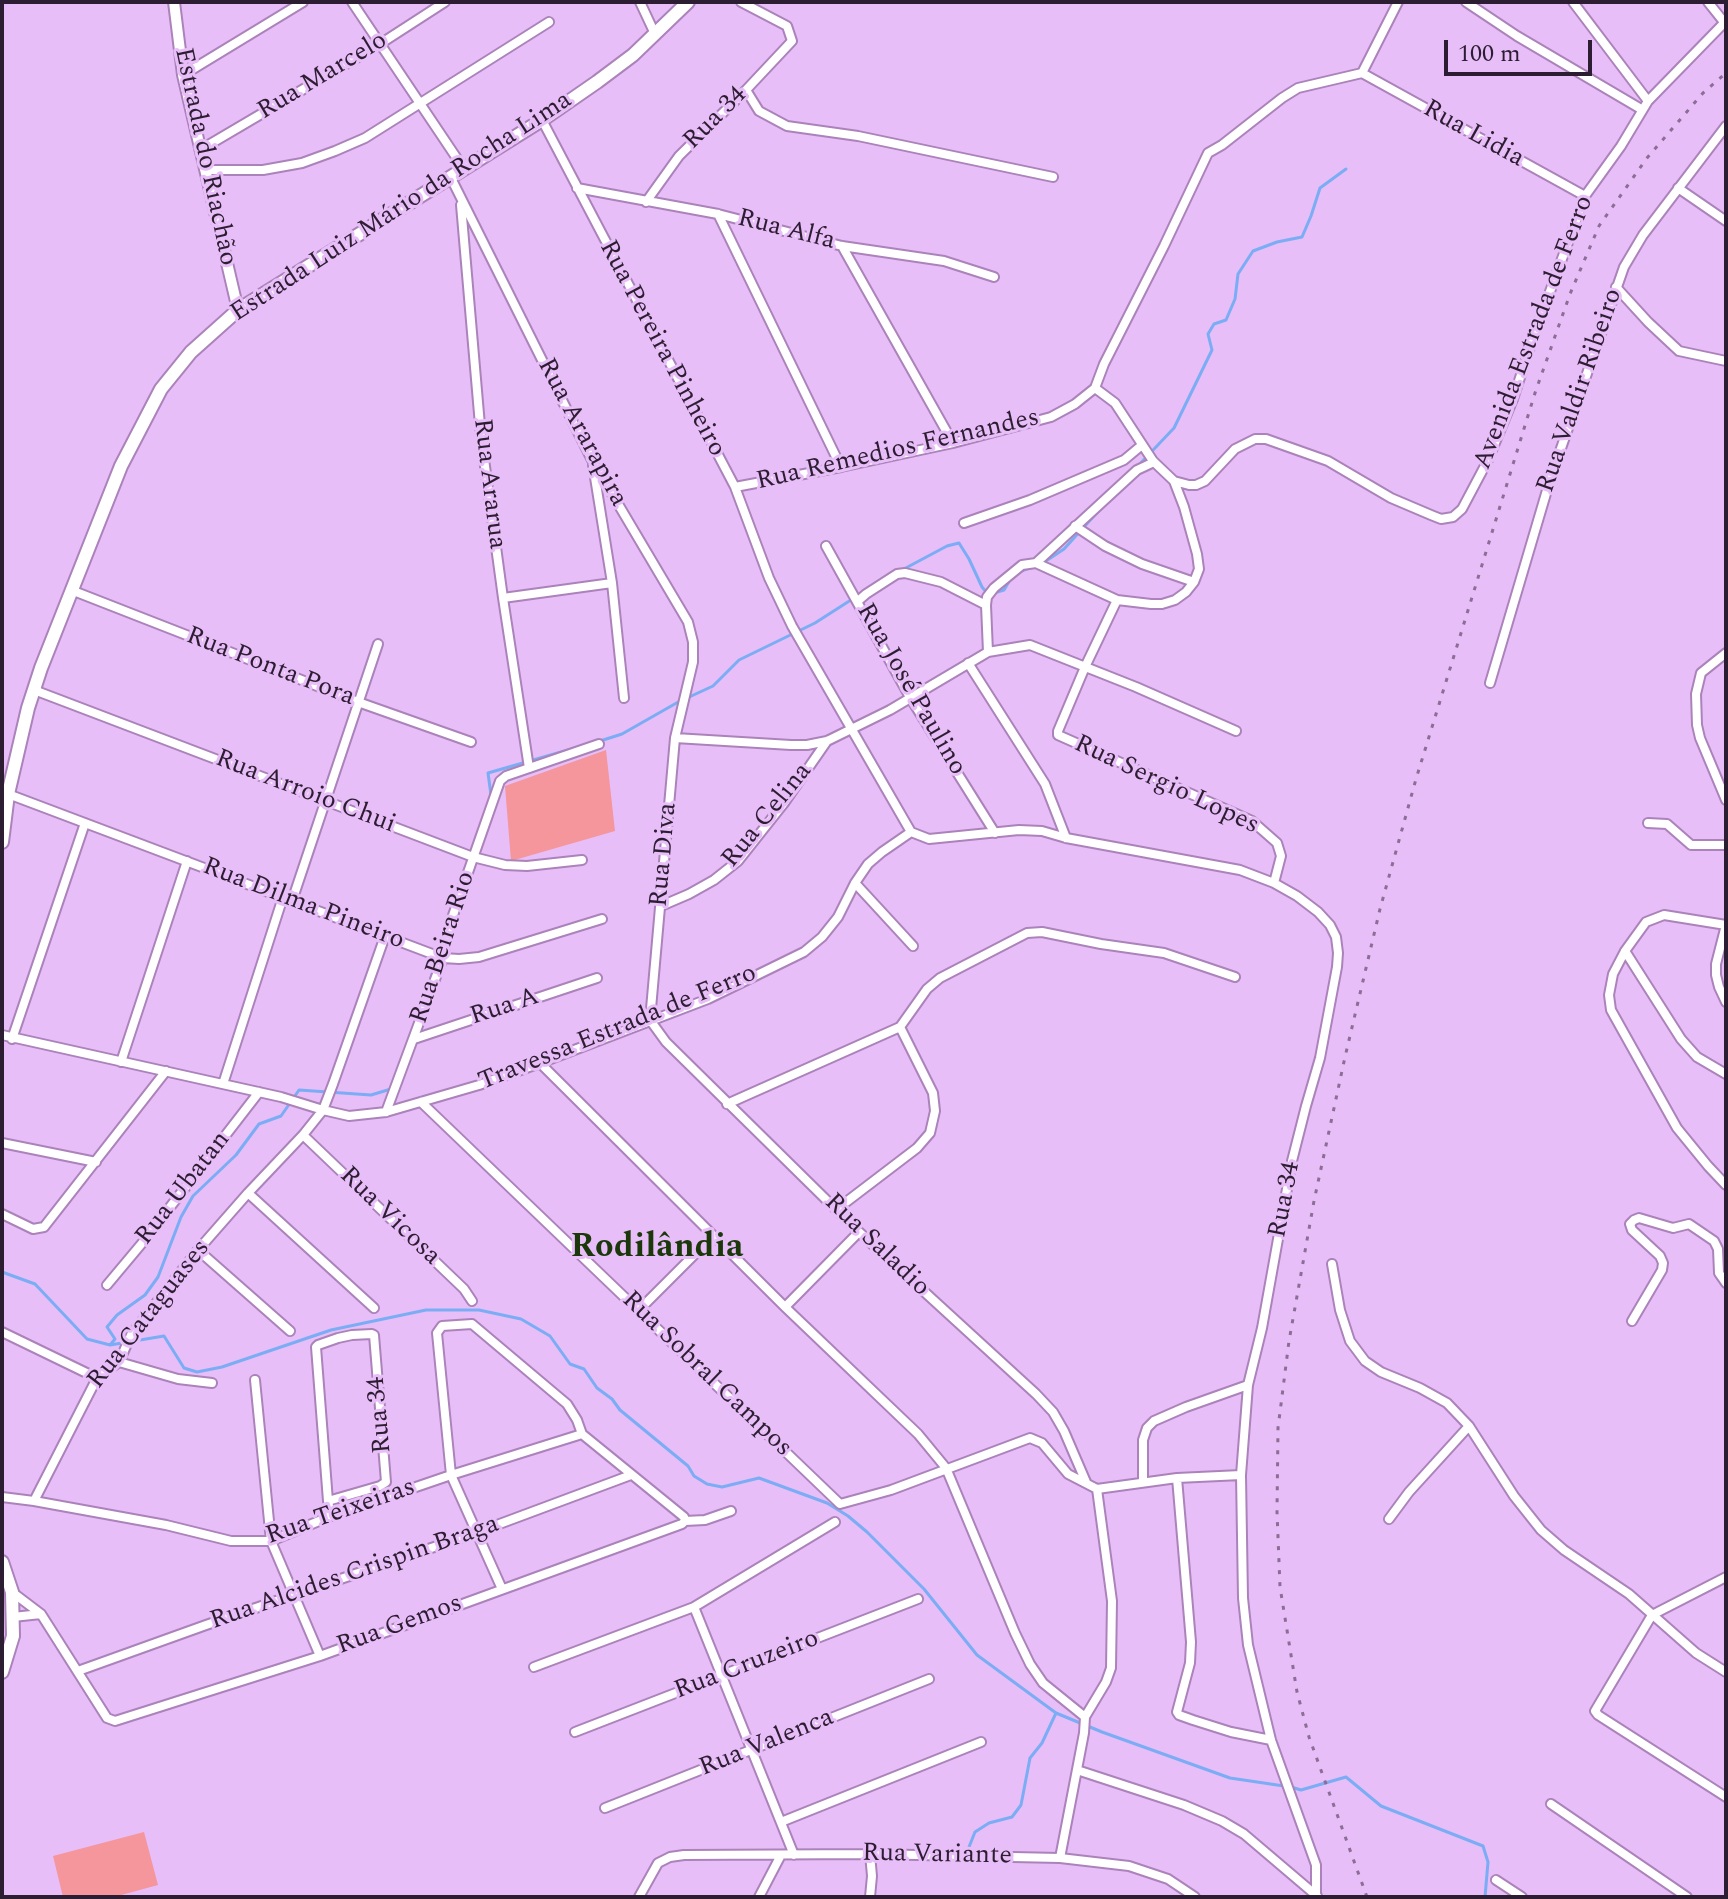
<!DOCTYPE html>
<meta charset="utf-8">
<style>
body{margin:0}
#map{position:relative;width:1728px;height:1899px;overflow:hidden;background:#e8bef8;font-family:Spectral,serif}
canvas{display:block}
.frame{position:absolute;inset:0;border:4px solid #2d1d32;pointer-events:none}
.scale{position:absolute;left:1444px;top:40px;width:148px;height:36px;box-sizing:border-box;border:4px solid #2d1d32;border-top:0;padding-left:10px;font-size:24px;line-height:28px;white-space:nowrap;color:#2d1d32;-webkit-text-stroke:6px #e8bef8;paint-order:stroke}
</style>
<div id="map">
<canvas width="1728" height="1899"></canvas>
<div class="frame"></div>
<div class="scale">100 m</div>
</div>
<script>
const ctx = document.querySelector('canvas').getContext('2d');
ctx.lineJoin = 'round';
function fillPath(path, color) { ctx.fillStyle = color; ctx.fill(path, 'evenodd'); }
const shape = rows => new Path2D(rows.map(r => 'M' + r).join(''));
function stroke(path, color, width, dash) { ctx.strokeStyle = color; ctx.lineWidth = width; ctx.lineCap = dash ? 'butt' : 'round'; ctx.setLineDash(dash || []); ctx.stroke(path); }
function write(font, color, halo, rows, align = 'center') {
  ctx.font = font + ' Spectral,serif'; ctx.lineWidth = 6; ctx.setLineDash([]); ctx.textBaseline = 'middle'; ctx.strokeStyle = halo; ctx.fillStyle = color; for (const [text, x, y, turn = 0] of rows) {
    ctx.save(); ctx.translate(x, y); ctx.rotate((+turn || 0) * Math.PI / 180); ctx.textAlign = isNaN(turn) ? turn : align; if (halo) ctx.strokeText(text, 0, 0); ctx.fillText(text, 0, 0); ctx.restore();
  }
}
fillPath(shape([
 [606,750,615,831,511,861,505,786],
 [144,1832,158,1885,114,1897,63,1897,53,1856]
]), '#f4969b');
stroke(shape([
 [1137,467,1174,428,1212,350,1208,334,1214,324,1226,320,1235,299,1238,274,1253,251,1277,242,1302,237,1311,216,1320,188,1346,169],
 [1043,563,1064,549,1103,506],
 [902,570,947,546,959,543,969,559,982,587,987,593],
 [1016,573,1032,567],
 [994,593,1004,590,1011,578],
 [687,698,713,686,739,660,815,623,854,598],
 [597,742,622,734,680,701],
 [491,795,488,773,575,748],
 [424,999,434,968,439,958],
 [2,1272,35,1284,87,1339,110,1345,164,1336,184,1368,197,1372,222,1367,331,1330,426,1310,479,1310,521,1319,550,1336,570,1364,584,1369,597,1388,612,1399,620,1410,688,1466,694,1476,707,1484,722,1487,759,1478,827,1503,848,1516,867,1532,924,1589,977,1655,1056,1713,1102,1732,1230,1778,1284,1786],
 [110,1345,115,1339,107,1327,117,1315,145,1295,158,1277,181,1217,193,1196,236,1155,259,1124,281,1116,299,1090,371,1095,391,1089],
 [1291,1787,1301,1790,1346,1777,1381,1806,1483,1846,1488,1862,1485,1897],
 [969,1847,975,1832,989,1823,1012,1817,1021,1805,1030,1758,1042,1743,1056,1713]
]), '#7badf4', 3);
const minor = shape([
 [352,2,464,169],
 [640,2,655,34],
 [1466,2,1517,36,1641,109],
 [1573,2,1648,101],
 [1708,2,1724,22],
 [1362,73,1585,196],
 [1362,73,1398,2],
 [183,75,303,2],
 [746,90,759,111,787,126,858,136,1053,177],
 [542,120,735,487,769,578,792,626,911,832],
 [200,150,380,44,445,2],
 [206,170,263,170,302,163,335,151,365,138,549,22],
 [450,176,592,460,688,622,693,642,693,662,675,738,650,1020],
 [577,188,718,214,842,246,944,261,994,277],
 [1678,188,1726,221],
 [646,202,679,156,746,90,792,41,787,26,741,2],
 [461,205,481,437,503,598,529,768],
 [718,214,841,467],
 [842,246,953,443],
 [1616,287,1648,322,1679,351,1726,361],
 [593,465,612,583,624,698],
 [1174,481,1189,485,1196,485,1205,481,1235,449,1255,439,1266,439,1328,461,1391,498,1431,515,1441,519,1453,517,1462,509,1488,460,1513,399,1533,338,1585,196,1621,146,1648,101,1726,21],
 [735,487,841,467,953,443,1051,417,1075,404,1095,388,1104,364,1164,246,1208,153,1222,145,1282,98,1298,88,1362,73],
 [964,523,1030,500,1124,460,1142,445],
 [1075,526,1105,546,1142,564,1194,582],
 [826,546,911,699,995,833],
 [1036,563,1137,470,1154,462],
 [71,590,358,702,471,742],
 [503,598,612,583],
 [1117,600,1085,667,1058,731,1058,735,1252,821,1277,843,1281,856,1274,883],
 [858,601,866,594,897,574,905,573,941,582,986,605],
 [988,652,986,605,987,597,994,588,1022,565,1036,563,1117,600,1151,604,1162,604,1175,600,1186,592,1194,582,1199,569,1197,554,1184,507,1174,481,1153,461,1115,403,1095,388],
 [1726,653,1701,673,1696,694,1697,725,1700,738,1726,800],
 [968,663,1045,784,1066,838],
 [1490,683,1550,480,1624,267,1643,235,1726,126],
 [34,690,473,857,505,865,527,866,582,860],
 [675,738,791,745,807,745,827,741,890,710,988,652,1030,645,1136,687,1236,731],
 [8,794,443,958,459,959,479,957,602,919],
 [1648,823,1667,824,1691,845,1726,845],
 [911,832,929,839,1019,830,1042,831,1066,838,1240,870,1274,883,1297,896,1318,912,1330,925,1336,937,1338,953,1337,967,1320,1058,1306,1106,1292,1161,1262,1328,1248,1385,1186,1407,1154,1421,1147,1428,1143,1440,1143,1482],
 [855,883,913,946],
 [292,901,378,644],
 [661,906,689,894,714,880,738,861,784,803,827,741],
 [1726,925,1664,915,1646,922,1625,951,1613,974,1609,995,1611,1010,1677,1128,1708,1166,1726,1185],
 [1726,925,1716,964,1716,975,1719,987,1726,1002],
 [1625,951,1681,1039,1697,1057,1726,1074],
 [650,1020,666,1042,859,1232,1036,1394,1053,1412,1064,1431,1086,1482],
 [900,1027,927,989,940,978,1027,933,1042,932,1101,944,1164,953,1235,977],
 [2,1035,281,1097,323,1110,349,1116,386,1112,479,1085,540,1063,708,999,804,952,822,937,838,917,855,883,868,864,882,852,911,832],
 [12,1039,85,823],
 [414,1039,597,978],
 [121,1062,187,861],
 [540,1063,785,1307,918,1434,946,1468,1015,1633,1030,1664,1043,1683,1085,1717],
 [223,1084,283,897],
 [421,1102,840,1504,891,1490,1030,1438,1042,1443,1068,1474,1097,1489,1177,1478,1241,1475],
 [727,1104,900,1027],
 [386,1112,443,958,451,921,500,781,506,776,599,744],
 [303,1135,464,1289,472,1301],
 [2,1143,96,1162],
 [248,1193,374,1308],
 [837,1209,917,1148,930,1133,935,1111,933,1093,900,1027],
 [2,1214,33,1229,44,1227,166,1071],
 [198,1250,290,1331],
 [1332,1264,1340,1310,1350,1341,1365,1361,1381,1372,1420,1388,1447,1403,1469,1426,1514,1496,1541,1530,1564,1550,1629,1594,1696,1653,1726,1672],
 [107,1285,143,1242,259,1092],
 [785,1307,859,1232],
 [639,1310,713,1236],
 [1632,1321,1662,1270,1663,1263,1660,1256,1632,1230,1630,1224,1634,1220,1639,1218,1673,1228,1689,1224,1714,1241,1718,1249,1719,1273,1726,1283],
 [2,1332,97,1378],
 [119,1362,178,1379,212,1383],
 [255,1380,271,1541,320,1656],
 [1248,1385,1241,1475,1243,1598,1248,1645,1271,1740,1316,1865,1316,1895],
 [1177,1478,1191,1642,1190,1663,1177,1712,1179,1715,1193,1720,1231,1732,1271,1740],
 [2,1497,34,1501,166,1525,231,1541,271,1541,331,1516,451,1475,582,1434],
 [34,1501,97,1378,119,1362,131,1335,198,1250,248,1193,303,1135,323,1110,333,1084,385,936],
 [328,1501,380,1486,386,1482,374,1335,372,1334,352,1335,338,1338,318,1345,316,1347,328,1501,331,1516],
 [1389,1519,1409,1492,1469,1426],
 [1726,1577,1652,1615,1595,1711,1598,1715,1726,1797],
 [502,1589,451,1475,437,1333,442,1326,472,1324,567,1404,577,1420,582,1434,684,1517,685,1521],
 [12,1592,41,1614,107,1718,115,1721,320,1656,682,1524,685,1521,705,1520,731,1511],
 [694,1607,794,1855],
 [13,1617,41,1614],
 [534,1667,694,1607,835,1522],
 [78,1671,206,1625,478,1532,631,1475],
 [575,1732,918,1599],
 [1077,1770,1184,1805,1222,1821,1244,1834,1317,1896],
 [1551,1804,1687,1897],
 [605,1808,929,1679],
 [781,1822,981,1742],
 [870,1854,872,1876,870,1897],
 [1060,1858,1084,1733,1085,1717,1106,1682,1111,1668,1112,1601,1097,1489],
 [1496,1880,1522,1897],
 [639,1897,658,1863,670,1857,684,1855,870,1854,1060,1858,1129,1866,1168,1879,1195,1897],
 [759,1897,781,1855]
]);
const tertiary = shape([
 [174,2,183,75,238,310]
]);
const secondary = shape([
 [2,842,8,794,28,708,41,668,121,466,161,389,191,352,238,310,542,120,597,82,633,55,688,2],
 [2,1562,12,1592,13,1636,2,1672]
]);
stroke(minor, '#ab83ba', 12);
stroke(tertiary, '#ab83ba', 14);
stroke(secondary, '#ab83ba', 16);
stroke(minor, '#fff', 8);
stroke(tertiary, '#fff', 10);
stroke(secondary, '#fff', 12);
stroke(shape([
 [1367,1897,1309,1737,1297,1692,1280,1587,1277,1512,1278,1428,1289,1341,1314,1201,1345,1057,1380,909,1416,779,1535,393,1570,294,1599,226,1647,158,1703,93,1726,73]
]), '#8b6e96', 3, [4, 8]);
write('26px', '#2d1d32', '#e8bef8', [
 ["Rua Marcelo",323,77,-31],
 ["Rua 34",716,119,-45],
 ["Rua Lidia",1473,135,29],
 ["Estrada do Riachão",204,157,78],
 ["Estrada Luiz Mário da Rocha Lima",402,208,-33],
 ["Rua Alfa",786,231,14],
 ["Avenida Estrada de Ferro",1535,333,-69],
 ["Rua Pereira Pinheiro",661,349,62],
 ["Rua Valdir Ribeiro",1581,391,-71],
 ["Rua Ararapira",581,433,62],
 ["Rua Remedios Fernandes",898,451,-13],
 ["Rua Ararua",488,484,83],
 ["Rua Ponta Pora",270,668,21],
 ["Rua José Paulino",910,690,60],
 ["Rua Sergio Lopes",1166,786,25],
 ["Rua Arroio Chui",305,793,21],
 ["Rua Celina",768,816,-51],
 ["Rua Diva",665,855,-85],
 ["Rua Dilma Pineiro",303,905,21],
 ["Rua Beira Rio",444,948,-72],
 ["Rua A",505,1008,-18],
 ["Travessa Estrada de Ferro",618,1029,-22],
 ["Rua Ubatan",184,1189,-52],
 ["Rua 34",1286,1200,-79],
 ["Rua Vicosa",389,1217,44],
 ["Rua Saladio",876,1246,44],
 ["Rua Cataguases",150,1315,-52],
 ["Rua Sobral Campos",706,1375,44],
 ["Rua 34",381,1415,-95],
 ["Rua Teixeiras",341,1513,-19],
 ["Rua Alcides Crispin Braga",355,1574,-19],
 ["Rua Gemos",400,1626,-20],
 ["Rua Cruzeiro",747,1666,-21],
 ["Rua Valenca",767,1744,-22],
 ["Rua Variante",937,1856,1]
]);
write('bold 34px', '#1a3809', '#e8bef8', [
 ["Rodilândia",657,1249]
]);
</script>
